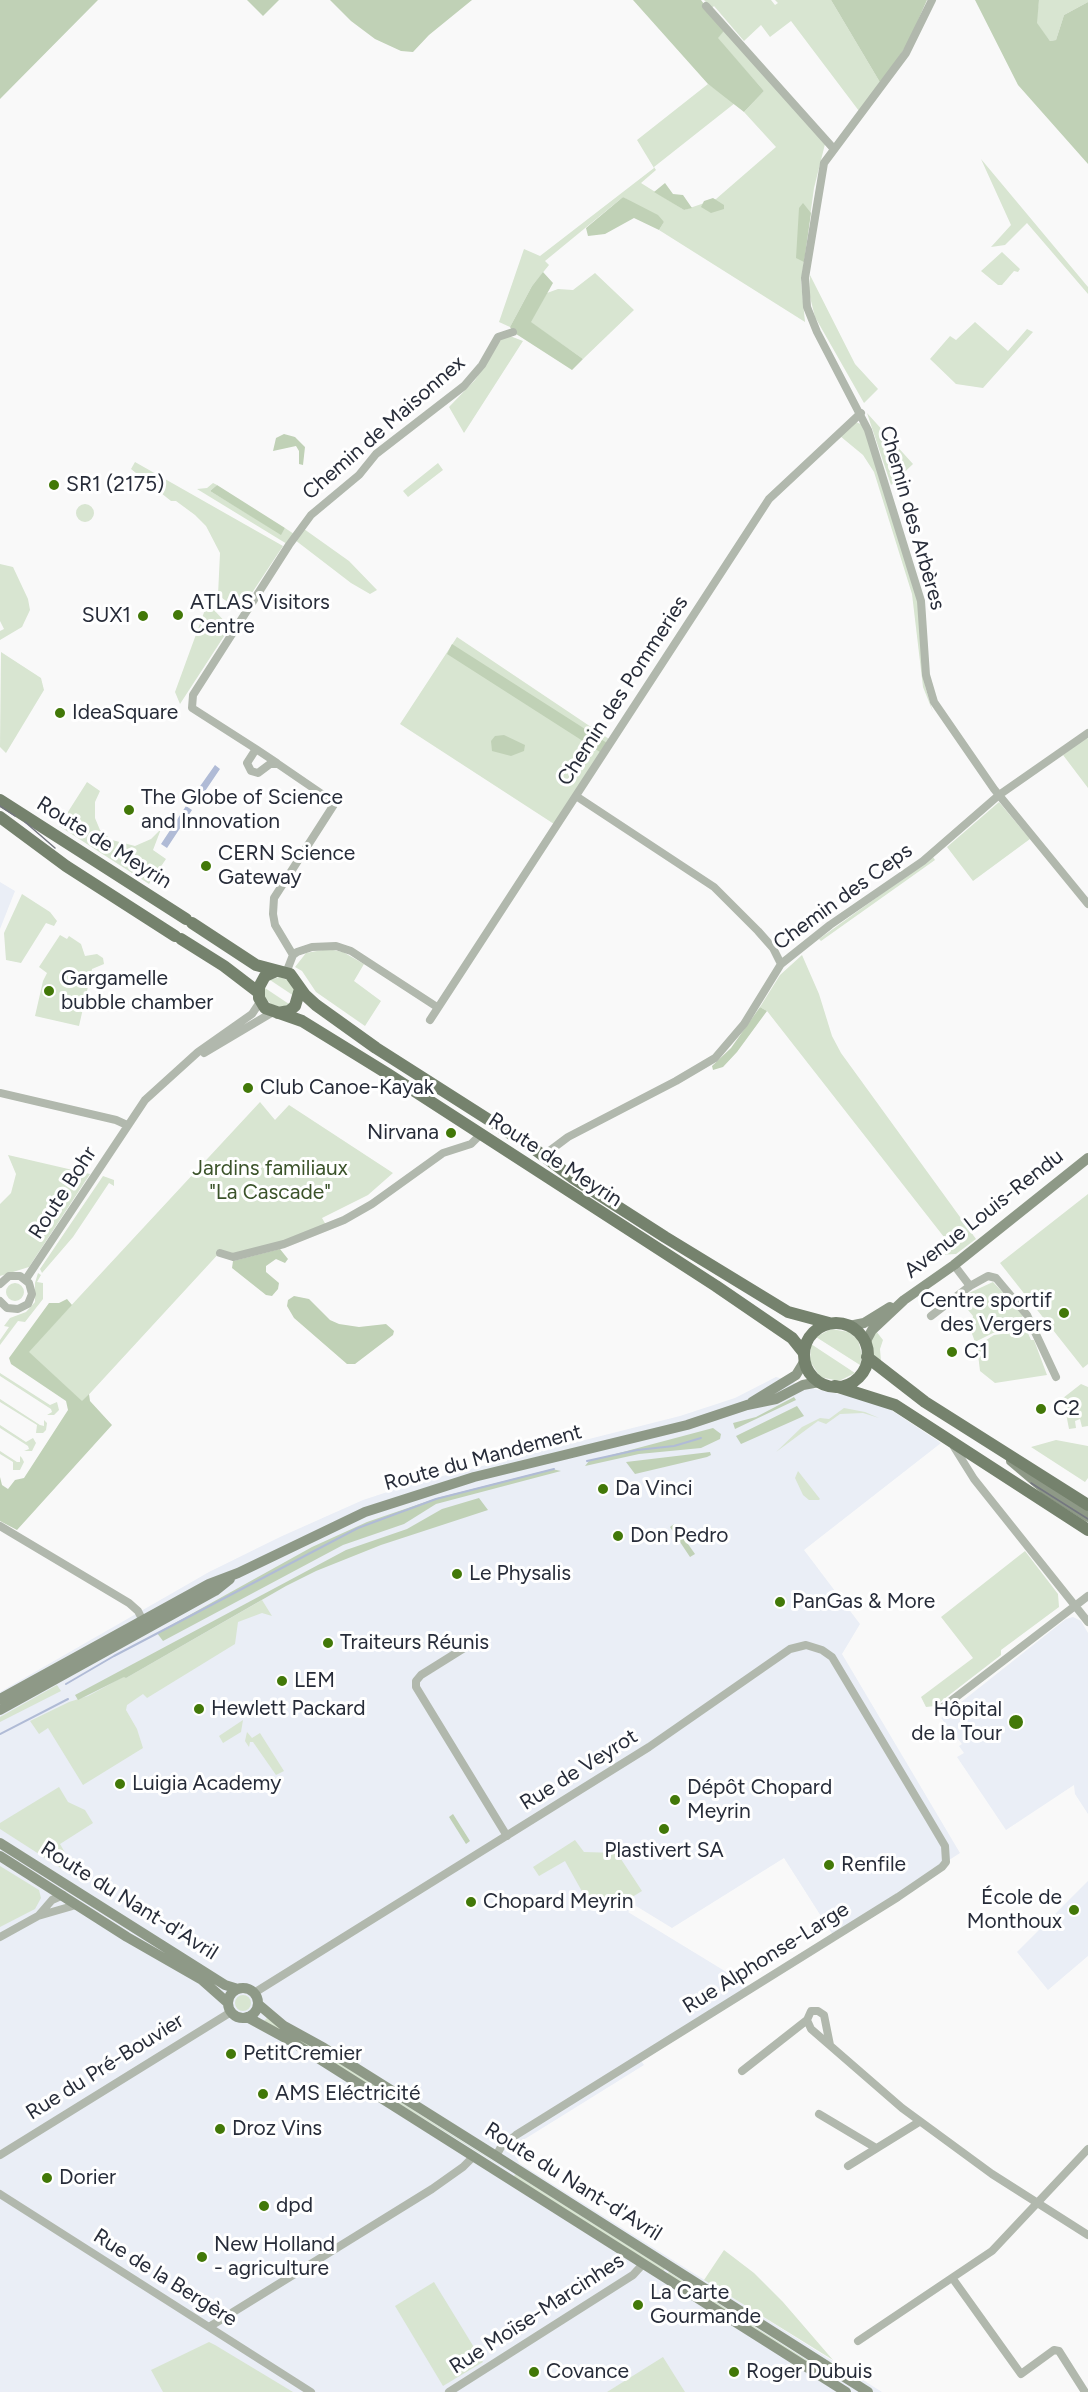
<!DOCTYPE html>
<meta charset="utf-8">
<style>
body{margin:0}
canvas{display:block;background:#f9f9f9}
</style>
<canvas width="1088" height="2392"></canvas>
<script>
const ctx = document.querySelector('canvas').getContext('2d');
ctx.lineJoin = 'round';
function fillPath(path, color) { ctx.fillStyle = color; ctx.fill(path, 'evenodd'); }
const shape = rows => new Path2D(rows.map(r => 'M' + r).join(''));
function stroke(path, color, width, dash) { ctx.strokeStyle = color; ctx.lineWidth = width; ctx.lineCap = dash ? 'butt' : 'round'; ctx.setLineDash(dash || []); ctx.stroke(path); }
function write(font, color, halo, rows, align = 'center') {
  ctx.font = font + ' Figtree,sans-serif'; ctx.lineWidth = 6; ctx.setLineDash([]); ctx.textBaseline = 'middle'; ctx.strokeStyle = halo; ctx.fillStyle = color; for (const [text, x, y, turn = 0] of rows) {
    ctx.save(); ctx.translate(x, y); ctx.rotate((+turn || 0) * Math.PI / 180); ctx.textAlign = isNaN(turn) ? turn : align; if (halo) ctx.strokeText(text, 0, 0); ctx.fillText(text, 0, 0); ctx.restore();
  }
}
fillPath(shape([
 [0,882,15,891,0,929],
 [776,1377,819,1390,879,1402,941,1443,804,1550,860,1624,842,1654,960,1853,833,1935,784,1858,672,1928,636,1906,628,1912,751,1987,639,2058,644,2065,520,2142,515,2154,519,2163,882,2392,0,2392,0,1692,209,1572,280,1537,363,1500,415,1483,680,1416,735,1398],
 [1073,1617,1081,1621,1088,1633,1088,1814,1075,1794,1074,1785,1006,1830,957,1757,964,1753,959,1746,962,1744,941,1718,1066,1619],
 [1088,1881,1088,1956,1048,1990,1017,1952]
]), '#eaeef6');
fillPath(shape([
 [704,0,771,0,775,5,778,3,775,0,831,0,881,84,859,111,791,21,770,37,761,25,744,41,714,6,712,8],
 [1039,0,1088,0,1088,2,1064,15,1056,40,1050,41,1036,23],
 [724,31,825,144,814,188,801,282,805,322,659,230,664,222,623,197,545,261,549,265,532,286,510,327,499,322,524,249,540,256,654,168,637,140,708,84,735,103,654,167,656,170,641,183,684,210,716,199,776,147,744,112,764,91,717,38],
 [981,159,1088,287,1088,294,1027,223,1005,245,991,247,1011,225],
 [1002,252,1020,269,1018,272,1014,271,1002,285,998,285,981,271],
 [595,273,634,310,583,359,530,322,547,293,558,289,573,290],
 [810,275,855,364,878,389,864,403,815,317,809,293],
 [975,322,1008,351,1027,329,1033,332,983,388,956,384,930,359,950,336,956,340],
 [510,336,523,341,464,433,449,407,475,380,501,339],
 [867,413,913,464,891,485],
 [856,422,863,425,919,606,925,686,933,712,923,687,912,594,874,472,863,455,840,436],
 [135,462,283,546,240,611,218,595,220,553,206,526,195,515,176,501,171,501,131,469],
 [438,463,443,470,408,497,403,491],
 [213,483,217,485,210,491,281,534,285,528,294,534,287,544,197,489,207,488],
 '76 513a9 9 0 1 1 18 0a9 9 0 1 1-18 0Z',
 [304,529,349,561,377,590,370,594,351,583,295,540],
 [0,564,13,567,28,599,30,610,22,627,0,640,0,631,4,629,0,621],
 [206,607,214,610,230,627,180,704,175,692],
 [457,637,609,739,554,824,400,724],
 [1,652,41,678,44,690,6,753,0,747],
 [1087,737,1088,739,1088,788,1063,755],
 [87,782,100,791,95,802,95,818,100,830,112,840,135,846,151,839,161,829,153,850,166,859,149,884,59,826],
 [999,802,1030,839,973,881,947,847],
 [933,857,935,860,821,941,819,939],
 [22,894,50,912,57,921,54,926,46,923,21,963,6,960,4,933],
 [60,935,67,939,69,936,81,944,85,956,97,954,103,958,104,964,92,969,79,1026,35,1016,43,981,47,973,39,967],
 [328,949,343,952,364,964,354,981,381,1001,365,1026,316,992,302,971,295,967,306,953],
 [802,955,819,994,832,1036,841,1053,976,1239,956,1254,939,1255,951,1246,767,1011,760,1007,780,975],
 [279,977,288,980,294,988,294,996,270,980],
 [265,988,289,1004,282,1007,272,1005,265,998],
 [260,1102,275,1120,289,1105,393,1173,368,1195,322,1218,326,1225,293,1238,230,1255,222,1250,82,1402,28,1352],
 [8,1155,90,1174,29,1267,0,1276,0,1204,11,1193,16,1174],
 [103,1176,114,1180,114,1186,109,1183,73,1237,42,1273,40,1269],
 [1088,1194,1088,1364,1083,1368,1000,1263],
 [38,1273,41,1275,37,1282,43,1283,43,1299,25,1322,18,1321,0,1345,0,1340,9,1327,4,1326,10,1318,26,1312,35,1302,35,1283],
 [993,1282,1024,1315,1021,1318,1026,1327,993,1333,975,1342,971,1331,973,1316,968,1310,969,1293],
 '6 1292a9 9 0 1 1 18 0a9 9 0 1 1-18 0Z',
 [831,1329,849,1332,858,1340,862,1355,860,1365,816,1337],
 [876,1331,883,1340,880,1349,881,1361,872,1354,871,1340],
 [1027,1331,1031,1340,1034,1340,1047,1375,995,1383,980,1371,977,1346,994,1335],
 [811,1344,855,1373,839,1381,820,1377,810,1361],
 [0,1373,50,1405,57,1402,59,1410,54,1415,47,1415,52,1412,51,1409,0,1376],
 [1081,1384,1088,1387,1088,1426,1082,1427,1080,1419,1075,1421,1076,1428,1069,1429,1063,1398],
 [0,1399,40,1425,44,1426,44,1420,47,1423,46,1430,43,1433,36,1433,37,1425,0,1402],
 [844,1408,865,1412,879,1418,863,1413,840,1414,826,1424,818,1421,776,1452,802,1427,820,1418,829,1419],
 [0,1425,26,1442,33,1438,36,1443,32,1451,24,1451,29,1449,28,1446,0,1428],
 [1056,1440,1088,1446,1088,1478,1085,1482,1031,1447],
 [0,1451,17,1462,20,1462,20,1456,22,1458,24,1462,20,1470,13,1470,13,1462,0,1454],
 [798,1471,820,1499,819,1500,809,1500,803,1495,795,1478],
 [1025,1551,1058,1594,1059,1607,1001,1650,1001,1655,935,1706,926,1707,921,1697,973,1658,941,1617],
 [262,1600,272,1616,262,1613,238,1622,235,1644,147,1698,143,1694,127,1705,126,1710,137,1729,143,1748,83,1785,48,1728,39,1734,30,1721,69,1702,88,1696,125,1676,126,1678],
 [57,1685,61,1691,0,1722,0,1717],
 [243,1720,241,1732,223,1743,219,1736],
 [247,1732,252,1738,260,1733,284,1771,276,1775,253,1742,250,1742,249,1747,245,1741],
 [59,1787,68,1802,85,1810,93,1823,60,1844,81,1881,0,1829,0,1823],
 [575,1840,584,1852,617,1853,642,1891,611,1910,584,1895,565,1861,539,1876,533,1867],
 [0,1866,39,1890,41,1898,35,1909,0,1927],
 '235 2003a8 8 0 1 1 16 0a8 8 0 1 1-16 0Z',
 [267,2018,325,2054,509,2171,264,2021],
 [515,2174,665,2269,663,2271,514,2177],
 [724,2250,754,2273,783,2302,833,2360,704,2280],
 [669,2272,824,2371,822,2372,667,2274],
 [434,2282,483,2362,443,2386,395,2306],
 [209,2342,215,2345,293,2392,163,2392,151,2370],
 [663,2357,685,2392,607,2392]
]), '#d8e5d1');
fillPath(shape([
 [0,0,98,0,0,99],
 [247,0,279,0,263,16],
 [330,0,472,0,429,35,413,52,401,51,375,39,351,21],
 [633,0,701,0,724,31,718,38,764,91,744,112,708,84],
 [831,0,927,0,908,43,881,84],
 [975,0,1039,0,1037,23,1050,41,1056,40,1064,15,1088,2,1088,164,1018,85],
 [665,183,673,194,683,195,692,208,684,210,654,192],
 [623,197,658,215,664,222,659,230,634,218,605,234,588,236,586,228],
 [713,198,724,205,724,209,711,213,701,207,704,201],
 [803,203,811,213,804,262,796,258,799,208],
 [543,272,553,283,531,322,583,359,572,370,513,332,510,327,532,286],
 [284,434,295,437,305,447,303,465,299,464,299,451,296,446,273,451,276,438],
 [217,485,285,528,281,535,210,491],
 [452,644,607,743,600,752,447,654],
 [504,735,525,745,524,751,511,756,492,751,491,741,495,736],
 [760,1007,767,1011,737,1052,723,1067,713,1070,712,1066,731,1048],
 [280,1249,288,1259,285,1263,276,1259,266,1266,266,1272,279,1283,278,1289,272,1296,266,1295,232,1268,233,1261],
 [294,1296,309,1299,330,1320,339,1324,359,1327,386,1324,394,1331,393,1335,355,1364,347,1364,294,1318,287,1306,288,1300],
 [67,1299,72,1305,29,1352,82,1401,89,1394,90,1401,112,1425,17,1530,0,1521,0,1477,2,1485,8,1489,15,1480,24,1478,68,1410,66,1401,11,1364,9,1358,49,1303,59,1303],
 [794,1397,796,1400,735,1429,733,1423,756,1417],
 [797,1406,804,1416,741,1444,736,1436],
 [713,1428,721,1434,720,1439,701,1448,639,1454,585,1466,589,1461],
 [710,1452,711,1455,707,1457,635,1474,626,1462],
 [552,1469,561,1471,436,1504,404,1524,343,1545,163,1641,157,1633,312,1547,367,1522,437,1498],
 [479,1498,488,1510,381,1545,316,1571,286,1586,126,1678,124,1677,78,1700,75,1695,346,1550,407,1529,442,1509],
 [674,1524,695,1554,690,1557,670,1527],
 [453,1814,470,1841,466,1844,449,1817]
]), '#c0d1b6');
fillPath(shape([
 [215,765,220,769,197,803,191,799],
 [186,806,192,810,167,848,161,844]
]), '#b0bbd6');
stroke(shape([
 [587,1461,637,1450,674,1446,701,1438],
 [66,1684,114,1656,358,1528,436,1499,554,1469],
 [0,1734,68,1699]
]), '#b0bbd6', 2);
stroke(shape([
 [932,0,906,53,824,163,805,278,807,307,817,332,868,430,921,601,926,675,934,702,994,789,1088,904],
 [706,6,833,148],
 [256,749,277,763],
 [576,796,714,887,758,931,773,948,781,964],
 [293,955,275,925,273,914,274,898,335,803,278,764,270,764,258,773,251,771,247,763,256,749,192,708,193,695,289,545,311,515,359,475,376,454,464,386,482,365,498,337,513,332],
 [286,973,293,955,297,952,312,947,336,946,351,951,437,1007],
 [430,1020,769,499,861,413],
 [204,1053,273,1012],
 [0,1093,116,1120,127,1125],
 [544,1155,568,1137,676,1081,715,1058,744,1024,781,964,830,925,923,861,999,795,1088,733],
 [220,1253,233,1257,284,1244,344,1220,372,1204,443,1153,471,1144,480,1135],
 [954,1265,970,1286,988,1276,996,1278,1027,1315,1056,1377],
 [26,1279,145,1100,198,1052,252,1014,260,1002],
 [0,1284,9,1276,20,1276,29,1283,32,1294,28,1304,18,1309,7,1308,0,1301],
 [931,1316,970,1286],
 [954,1447,974,1479,1088,1622],
 [0,1526,129,1603,138,1611,144,1623],
 [477,1640,421,1675,416,1681,416,1687,507,1836],
 [943,1707,1088,1596],
 [39,1915,52,1900,63,1895],
 [0,1937,38,1916,76,1905],
 [254,1993,649,1747,790,1649,806,1645,822,1650,832,1657,929,1819,945,1846,946,1862,942,1867,898,1897,516,2135,501,2147,496,2156],
 [830,2045,824,2015,818,2011,811,2011,807,2020,811,2029,902,2108,992,2174,1088,2235],
 [742,2071,807,2020],
 [819,2114,876,2148],
 [0,2155,231,2012],
 [848,2166,919,2122],
 [0,2194,311,2392],
 [953,2279,1021,2374,1054,2350,1059,2351,1085,2392],
 [209,2327,432,2189,463,2167,473,2157],
 [858,2341,992,2251,1088,2149],
 [449,2392,633,2275,643,2264]
]), '#b1b8ad', 8);
stroke(shape([
 [849,1326,864,1323,890,1307],
 [865,1343,872,1330,904,1300,954,1265,1088,1158],
 [752,1402,796,1375,804,1362],
 [1011,1461,1044,1489,1088,1517],
 [0,1699,209,1584,238,1573,365,1512,474,1477,687,1425,747,1405,776,1399,803,1385,819,1382],
 [0,1710,215,1591,230,1579],
 [0,1843,225,1985,238,1989],
 [0,1856,127,1937,202,1980,228,2003],
 '228 2003a15 15 0 1 1 30 0a15 15 0 1 1-30 0Z',
 [258,2004,284,2026,324,2048,496,2156,868,2392],
 [247,2017,291,2041,846,2392]
]), '#8e9987', 10);
stroke(shape([
 [0,800,186,919],
 [0,817,66,866,175,936],
 [192,923,256,965,290,974,305,995,316,1005,376,1048,533,1148,573,1178,665,1237,788,1312,829,1323],
 [181,939,224,966,258,992],
 [276,971,265,976,259,987,259,998,265,1008,302,1021,388,1074,716,1286,792,1338,804,1353],
 [278,1013,289,1011,295,1006,300,989],
 '804 1355a32 32 0 1 1 64 0a32 32 0 1 1-64 0Z',
 [867,1357,925,1402,1088,1505],
 [835,1386,895,1405,1088,1530]
]), '#75826d', 12);
stroke(shape([
 [0,806,15,816],
 [25,822,55,848],
 [1031,1483,1088,1519]
]), '#747780', 1.5);
for (const [x, y, r, color] of [
 [54,485,6,"#427808"],
 [178,615,6,"#427808"],
 [143,616,6,"#427808"],
 [60,713,6,"#427808"],
 [129,810,6,"#427808"],
 [206,866,6,"#427808"],
 [49,991,6,"#427808"],
 [248,1088,6,"#427808"],
 [451,1133,6,"#427808"],
 [1064,1313,6,"#427808"],
 [952,1352,6,"#427808"],
 [1041,1409,6,"#427808"],
 [603,1489,6,"#427808"],
 [618,1536,6,"#427808"],
 [457,1574,6,"#427808"],
 [780,1602,6,"#427808"],
 [328,1643,6,"#427808"],
 [282,1681,6,"#427808"],
 [199,1709,6,"#427808"],
 [1016,1722,8,"#427808"],
 [120,1784,6,"#427808"],
 [675,1800,6,"#427808"],
 [664,1829,6,"#427808"],
 [829,1865,6,"#427808"],
 [471,1902,6,"#427808"],
 [1074,1910,6,"#427808"],
 [231,2054,6,"#427808"],
 [263,2094,6,"#427808"],
 [220,2129,6,"#427808"],
 [47,2178,6,"#427808"],
 [264,2206,6,"#427808"],
 [202,2257,6,"#427808"],
 [638,2305,6,"#427808"],
 [534,2372,6,"#427808"],
 [734,2372,6,"#427808"]
]) { const dot = new Path2D(); dot.arc(x, y, r, 0, 2 * Math.PI); ctx.fillStyle = color; ctx.fill(dot); stroke(dot, '#fff', 2); }
write('21px', '#272c39', '#fff', [
 ["Chemin de Maisonnex",384,428,-41],
 ["Chemin des Arbères",912,518,74],
 ["Chemin des Pommeries",623,691,-57],
 ["Route de Meyrin",104,843,32],
 ["Chemin des Ceps",843,897,-36],
 ["Route de Meyrin",555,1160,33],
 ["Route Bohr",63,1193,-57],
 ["Avenue Louis-Rendu",984,1214,-38],
 ["Route du Mandement",483,1458,-15],
 ["Rue de Veyrot",579,1770,-32],
 ["Route du Nant-d'Avril",129,1901,32],
 ["Rue Alphonse-Large",766,1958,-32],
 ["Rue du Pré-Bouvier",105,2067,-32],
 ["Route du Nant-d'Avril",573,2182,32],
 ["Rue de la Bergère",165,2278,32],
 ["Rue Moïse-Marcinhes",537,2314,-33]
]);
write('21px', '#272c39', '#fff', [
 ["SR1 (2175)",66,485],
 ["ATLAS Visitors",190,603],
 ["Centre",190,627],
 ["SUX1",131,616,"right"],
 ["IdeaSquare",72,713],
 ["The Globe of Science",141,798],
 ["and Innovation",141,822],
 ["CERN Science",218,854],
 ["Gateway",218,878],
 ["Gargamelle",61,979],
 ["bubble chamber",61,1003],
 ["Club Canoe-Kayak",260,1088],
 ["Nirvana",439,1133,"right"],
 ["Centre sportif",1052,1301,"right"],
 ["des Vergers",1052,1325,"right"],
 ["C1",964,1352],
 ["C2",1053,1409],
 ["Da Vinci",615,1489],
 ["Don Pedro",630,1536],
 ["Le Physalis",469,1574],
 ["PanGas & More",792,1602],
 ["Traiteurs Réunis",340,1643],
 ["LEM",294,1681],
 ["Hewlett Packard",211,1709],
 ["Hôpital",1002,1710,"right"],
 ["de la Tour",1002,1734,"right"],
 ["Luigia Academy",132,1784],
 ["Dépôt Chopard",687,1788],
 ["Meyrin",687,1812],
 ["Plastivert SA",664,1851,"center"],
 ["Renfile",841,1865],
 ["École de",1062,1898,"right"],
 ["Monthoux",1062,1922,"right"],
 ["Chopard Meyrin",483,1902],
 ["PetitCremier",243,2054],
 ["AMS Eléctricité",275,2094],
 ["Droz Vins",232,2129],
 ["Dorier",59,2178],
 ["dpd",276,2206],
 ["New Holland",214,2245],
 ["- agriculture",214,2269],
 ["La Carte",650,2293],
 ["Gourmande",650,2317],
 ["Covance",546,2372],
 ["Roger Dubuis",746,2372]
], 'left');
write('21px', '#3b532a', '#fff', [
 ["Jardins familiaux",270,1169],
 ["\"La Cascade\"",270,1193]
]);
</script>
